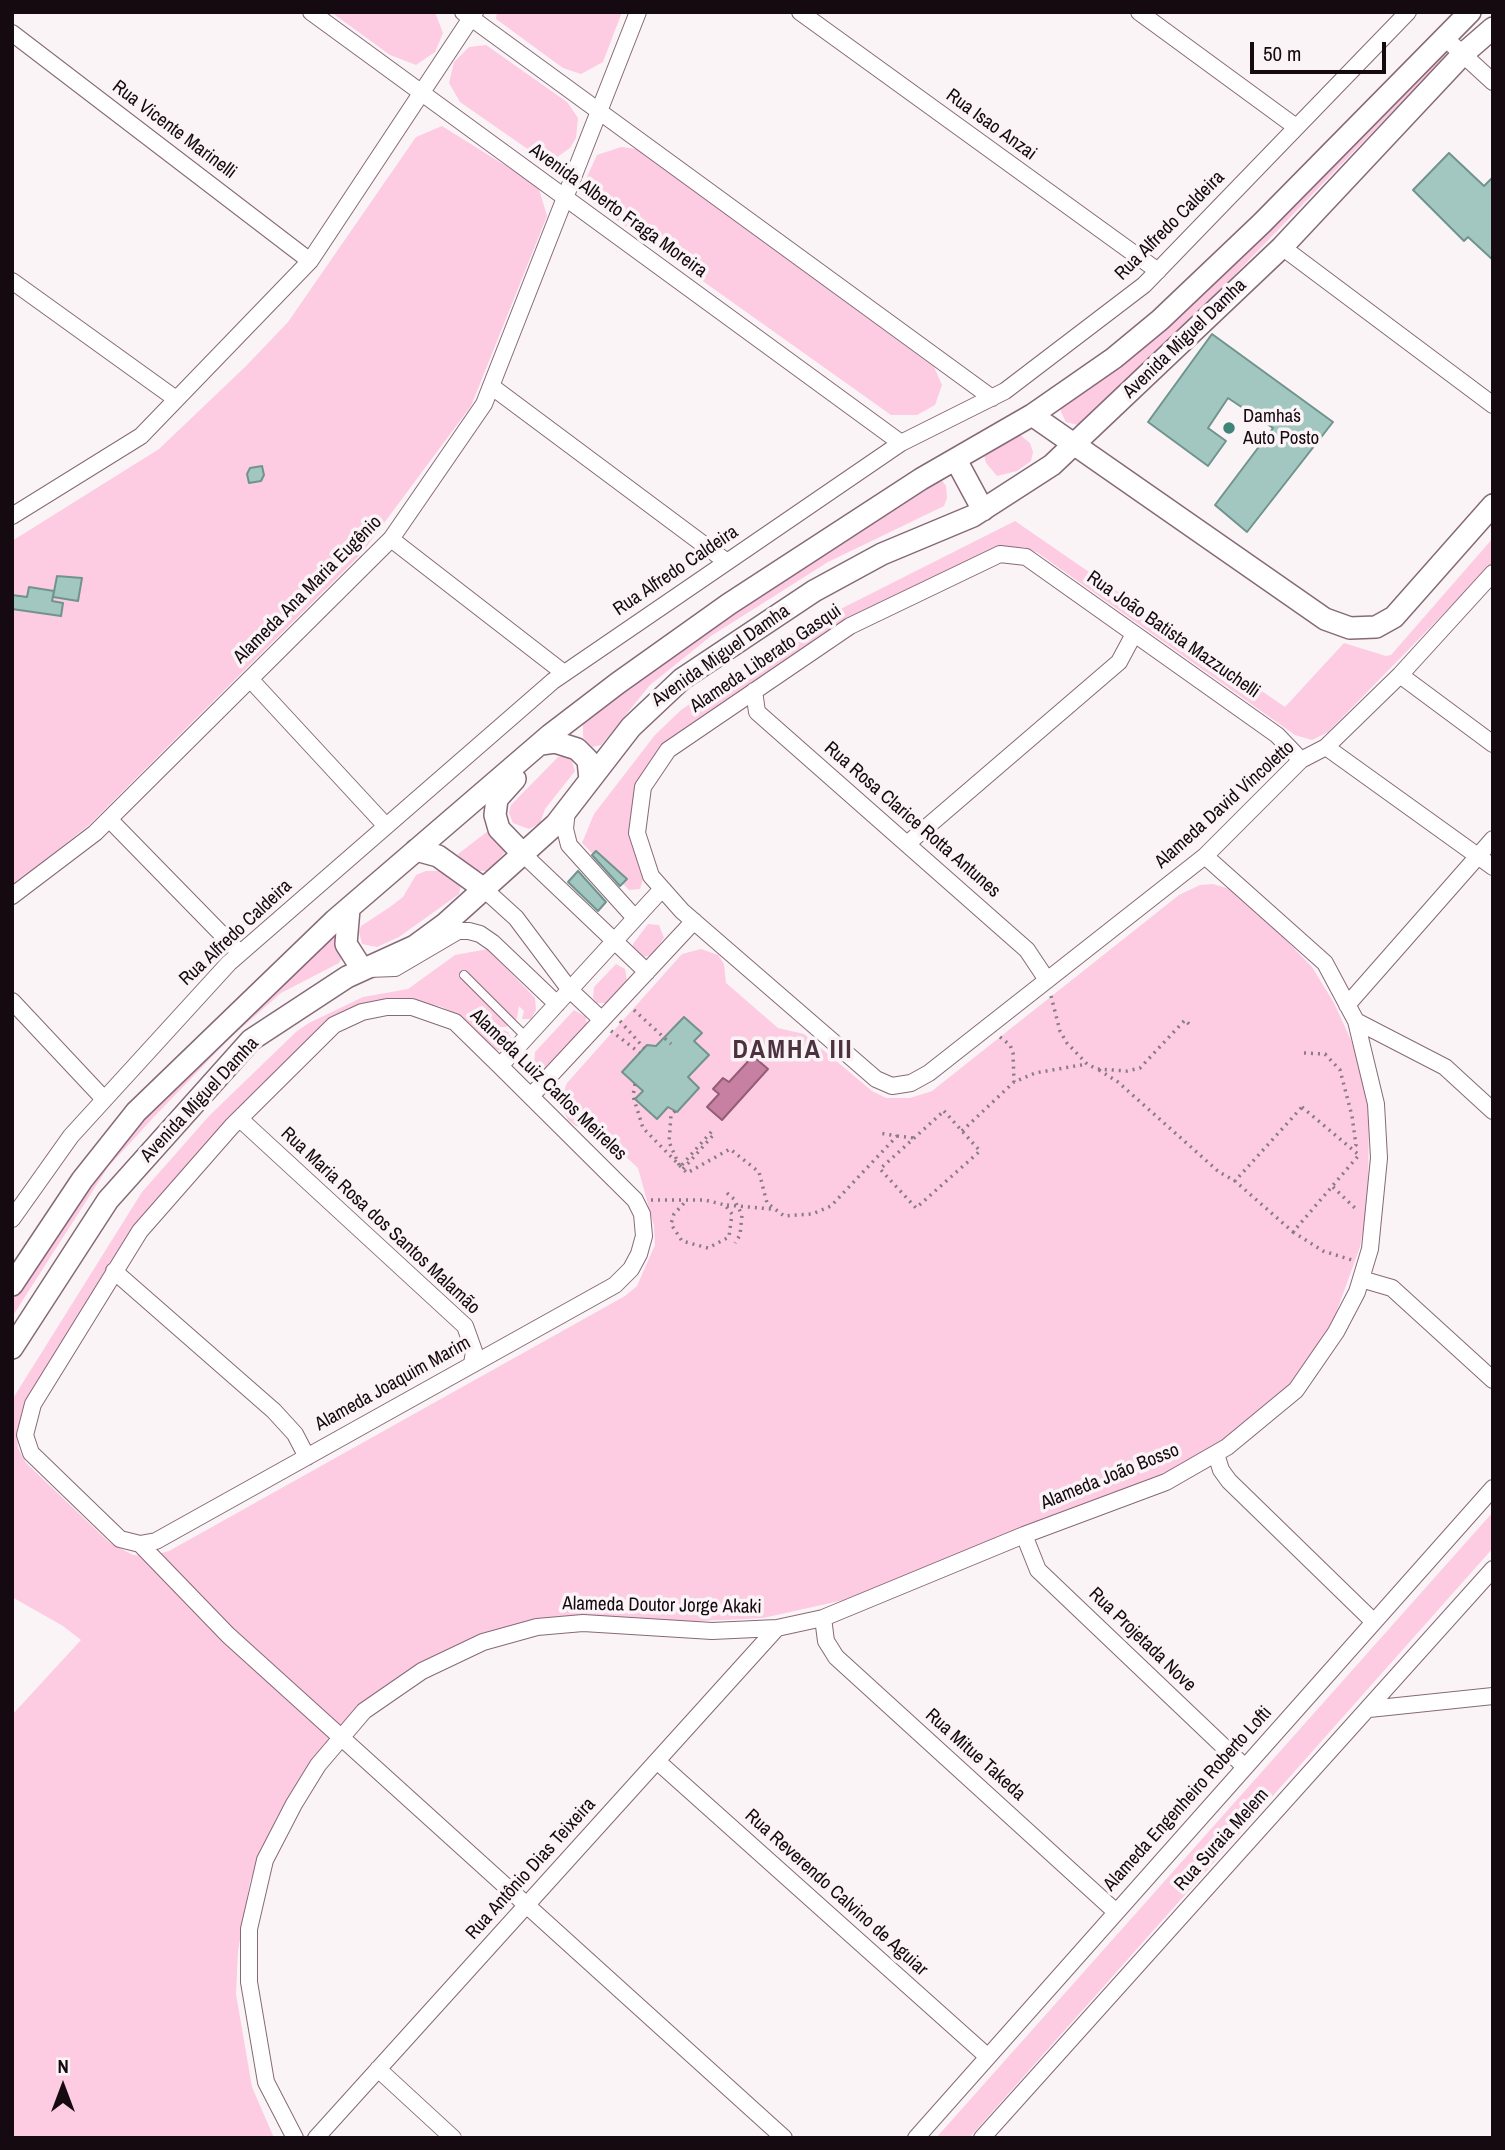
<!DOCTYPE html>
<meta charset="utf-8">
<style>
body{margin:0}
#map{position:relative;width:1505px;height:2150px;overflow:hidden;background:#fbf4f7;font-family:"Archivo Narrow",sans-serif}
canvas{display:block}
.frame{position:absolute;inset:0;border:14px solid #150a0f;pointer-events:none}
.north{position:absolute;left:28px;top:2052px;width:70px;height:70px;-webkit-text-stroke:5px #fbf4f7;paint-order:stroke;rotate:0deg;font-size:19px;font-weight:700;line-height:28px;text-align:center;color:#150a0f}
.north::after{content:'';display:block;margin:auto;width:24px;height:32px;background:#150a0f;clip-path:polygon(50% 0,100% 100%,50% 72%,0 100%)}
.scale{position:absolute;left:1250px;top:42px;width:136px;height:32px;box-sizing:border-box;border:4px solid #150a0f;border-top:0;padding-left:9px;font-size:21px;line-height:24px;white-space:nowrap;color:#150a0f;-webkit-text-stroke:5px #fbf4f7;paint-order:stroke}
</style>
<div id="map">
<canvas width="1505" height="2150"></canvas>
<div class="frame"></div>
<div class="north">N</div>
<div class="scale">50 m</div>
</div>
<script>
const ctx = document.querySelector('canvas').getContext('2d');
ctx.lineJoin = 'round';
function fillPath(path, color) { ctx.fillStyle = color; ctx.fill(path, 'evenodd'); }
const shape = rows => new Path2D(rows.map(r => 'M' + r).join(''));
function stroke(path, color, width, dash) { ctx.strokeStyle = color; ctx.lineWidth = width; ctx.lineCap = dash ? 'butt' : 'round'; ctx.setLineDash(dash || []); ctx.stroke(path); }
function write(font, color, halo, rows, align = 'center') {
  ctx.font = font + ' "Archivo Narrow",sans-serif'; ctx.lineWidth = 7; ctx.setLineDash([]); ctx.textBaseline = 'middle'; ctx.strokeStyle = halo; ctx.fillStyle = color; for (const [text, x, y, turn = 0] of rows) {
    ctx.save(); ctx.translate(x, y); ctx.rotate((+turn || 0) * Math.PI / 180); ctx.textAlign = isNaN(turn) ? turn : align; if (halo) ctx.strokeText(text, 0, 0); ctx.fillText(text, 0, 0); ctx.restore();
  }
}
fillPath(shape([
 [331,12,435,12,443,33,435,52,416,65,390,55],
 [497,12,622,12,603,62,581,74,563,68,496,19],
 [486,45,567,102,578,118,576,138,570,148,553,160,539,157,460,102,449,83,454,62,469,47],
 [1440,47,1448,54,1190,321,1087,422,1078,425,1066,422,1061,412,1061,403],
 [442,126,538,186,547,216,471,406,361,554,89,825,12,886,12,541,159,449,246,366,288,322,416,137],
 [621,147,637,149,934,367,942,385,935,405,917,415,891,415,593,203,585,181,597,155],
 [1020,435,1030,443,1033,452,1031,461,1017,471,997,476,986,463,984,455,988,447,1008,436],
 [941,479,946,486,947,498,944,506,828,562,711,636,650,685,601,745,592,747,583,737,583,722,592,711,784,575],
 [1015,521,1285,707,1344,643,1386,656,1391,655,1493,538,1493,563,1328,732,1312,740,1295,735,1038,553,1024,547,1001,548,830,633,654,757,640,780,631,809,632,844,643,879,640,889,629,890,582,843,594,814,655,735,681,710,789,635],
 [564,756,571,758,575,771,545,809,540,823,529,829,513,823,509,813,511,805,558,757],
 [488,831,507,850,488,871,476,871,460,860,458,854],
 [426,871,441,871,461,884,459,894,399,937,377,947,362,944,359,932,361,926,390,907,403,897,416,875],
 [1200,885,1213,884,1230,889,1249,902,1312,967,1334,1003,1355,1049,1369,1107,1368,1201,1360,1247,1332,1324,1292,1382,1240,1432,1173,1470,844,1600,763,1618,683,1622,612,1617,469,1641,402,1675,356,1709,312,1760,277,1817,250,1881,238,1951,236,1994,252,2087,274,2138,12,2138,12,1715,81,1640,63,1626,12,1597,12,1400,142,1192,209,1116,297,1031,309,1023,363,997,408,989,455,955,488,949,535,998,536,1010,531,1019,522,1019,524,1011,519,1006,517,1018,506,1027,495,1027,508,1032,511,1038,508,1047,501,1051,492,1048,458,1015,442,1007,403,999,365,1004,232,1117,155,1203,25,1405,17,1429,18,1448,26,1463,110,1543,133,1555,150,1556,169,1551,625,1296,637,1286,655,1245,654,1226,638,1168,595,1128,576,1126,568,1120,562,1107,562,1095,567,1083,682,954,701,949,718,955,724,964,726,983,778,1028,804,1034,872,1091,886,1098,910,1098,932,1091,1179,895],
 [648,924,659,925,664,938,652,955,640,958,632,950,633,944],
 [336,931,335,944,341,959,339,963,281,993,231,1037,152,1119,108,1167,12,1317,12,1296,22,1278,143,1111],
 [616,964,625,969,627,981,610,1003,597,1003,593,998,594,987],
 [574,1010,586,1017,587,1027,546,1070,540,1069,534,1064,535,1052],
 [1493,1512,1493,1548,969,2138,936,2138]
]), '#fdcbe2');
const water = shape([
 [753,1056,768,1069,722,1120,707,1107,719,1094,713,1089,723,1078,729,1082,753,1056]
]);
fillPath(water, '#c780a2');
stroke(water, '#925d76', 2);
const building = shape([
 [1449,153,1484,186,1493,177,1493,260,1468,237,1464,241,1413,190,1449,153],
 [1212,334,1333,422,1247,532,1215,505,1273,428,1228,398,1208,428,1226,441,1208,466,1148,422,1212,334],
 [262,466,264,475,261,481,249,483,247,474,250,468,262,466],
 [57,576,82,578,78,601,53,597,57,576],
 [29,587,54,591,52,601,63,603,61,616,12,609,12,595,27,597,29,587],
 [596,851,627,879,620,886,592,855,596,851],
 [578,871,606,902,598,911,568,882,578,871],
 [684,1017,702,1033,694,1041,709,1055,688,1077,699,1088,677,1112,668,1107,657,1119,635,1099,643,1091,622,1072,647,1045,656,1046,684,1017]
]);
fillPath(building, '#a2c7c0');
stroke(building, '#70948d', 2);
const lane = shape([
 [464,975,526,1037]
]);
const street = shape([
 [311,12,901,443],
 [463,12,992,398],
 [800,12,1158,271],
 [1139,12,1296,127],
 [12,33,310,261],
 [1444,37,1493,82],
 [1282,247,1493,405],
 [12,281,176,399],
 [491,386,727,562],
 [12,516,141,436,310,261,475,12],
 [391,539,564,673],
 [1400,675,1493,744],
 [250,679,386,826],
 [754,691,757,712,1027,950,1047,980],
 [1326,747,1493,867],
 [1301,760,1277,735,1026,557,1000,554,850,626,668,750,643,787,637,833,651,876,682,911,876,1079,892,1086,911,1083,929,1073,1205,856,1301,760,1326,747,1400,675,1493,573],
 [567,810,565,829,569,845,635,918],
 [109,819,240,953],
 [907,844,1119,662,1134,634],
 [524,855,647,972],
 [484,889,516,918,570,990,602,1020],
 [12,896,95,833,391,539,484,404,638,12],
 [368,969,395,968,458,931,469,931,480,934,493,943,557,1004],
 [12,1001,104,1099],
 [1347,1005,1493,839],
 [387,1007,412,1007,455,1022,500,1066,635,1200,642,1214,644,1236,639,1254,631,1269,615,1285,156,1541,140,1544,120,1539,31,1453,25,1435,33,1404,140,1231,232,1126,334,1025,362,1012,387,1007],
 [1356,1021,1445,1067,1493,1111],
 [500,1066,662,889],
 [531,1096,694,921],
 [240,1119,465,1326,474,1351,472,1364],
 [12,1219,71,1136,229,963,553,681,901,443,1005,391,1144,285,1408,12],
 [114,1271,274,1411,295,1434,307,1457],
 [1361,1279,1392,1288,1493,1380],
 [1216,1454,1221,1470,1229,1481,1374,1622],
 [1024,1535,1038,1570,1245,1767],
 [140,1544,228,1635,784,2138],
 [823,1618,826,1641,836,1657,1116,1912],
 [1369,1709,1493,1696],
 [657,1761,988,2057],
 [378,2069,453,2138],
 [295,2138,266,2082,249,1982,249,1929,265,1860,294,1804,318,1765,364,1711,422,1671,483,1642,537,1627,583,1623,712,1631,777,1628,823,1618,1024,1535,1166,1482,1227,1447,1296,1390,1336,1332,1357,1292,1370,1249,1379,1158,1376,1104,1356,1021,1325,963,1205,856],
 [316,2138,777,1628],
 [916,2138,1493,1488],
 [982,2138,1493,1569]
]);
const secondary = shape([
 [1032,415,1325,619,1350,628,1376,627,1394,617,1493,505],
 [956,460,983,510],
 [541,744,555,742,577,749,588,760,590,780],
 [515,779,497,799,495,815,499,829,524,855],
 [416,850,438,856,484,889],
 [349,909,346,944,362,969],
 [12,1285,82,1180,136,1112,335,920,550,735,618,683,729,604,921,479,1032,415,1114,358,1160,320,1262,223,1470,12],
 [12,1348,108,1200,251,1040,347,977,415,946,445,924,556,824,631,727,682,679,814,591,882,554,973,516,1052,465,1282,247,1463,54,1493,28]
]);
stroke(lane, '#866a77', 10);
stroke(street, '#866a77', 18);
stroke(secondary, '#866a77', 24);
stroke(shape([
 [1051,996,1060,1031,1067,1043,1087,1064,1097,1069,1127,1071,1140,1068,1185,1020,1189,1024],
 [634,1010,671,1044],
 [620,1021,644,1048],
 [611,1031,640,1053],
 [1000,1037,1010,1045,1013,1053,1014,1082],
 [1304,1053,1325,1054,1340,1070,1352,1116,1356,1145,1352,1149],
 [1099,1070,1118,1082,1219,1172,1235,1181],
 [635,1084,633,1096,643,1128,687,1173,730,1149,759,1172,767,1203,784,1216,812,1214,831,1206,897,1136,879,1133],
 [1302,1107,1359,1155,1293,1232,1235,1181,1302,1107],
 [675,1111,671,1115,669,1142,680,1167,713,1130],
 [944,1111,980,1151,916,1208,880,1169,944,1111],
 [962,1131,1014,1082,1035,1073,1087,1064],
 [897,1136,914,1138],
 [683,1169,715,1133],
 [1333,1187,1357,1210],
 [727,1193,734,1199,742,1215,740,1235,735,1243],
 [651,1200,705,1200,725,1205,732,1214,729,1237,708,1248,682,1241,671,1224,674,1214,686,1201],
 [727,1205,771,1209],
 [1293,1232,1323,1251,1352,1260]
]), '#867d81', 3.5, [2, 5]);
stroke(lane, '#fff', 8);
stroke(street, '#fff', 16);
stroke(secondary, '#fff', 21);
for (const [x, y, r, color] of [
 [1229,428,7,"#3f857a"]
]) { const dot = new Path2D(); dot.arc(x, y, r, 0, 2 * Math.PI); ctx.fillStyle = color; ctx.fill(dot); stroke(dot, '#fbf4f7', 2.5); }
write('19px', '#150a0f', '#fbf4f7', [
 ["Rua Isao Anzai",991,125,36],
 ["Rua Vicente Marinelli",174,130,37],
 ["Avenida Alberto Fraga Moreira",618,211,36],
 ["Rua Alfredo Caldeira",1170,226,-45],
 ["Avenida Miguel Damha",1185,339,-44],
 ["Rua Alfredo Caldeira",676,571,-34],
 ["Alameda Ana Maria Eugênio",308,590,-45],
 ["Rua João Batista Mazzuchelli",1173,635,35],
 ["Avenida Miguel Damha",721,656,-35],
 ["Alameda Liberato Gasqui",766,659,-34],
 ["Alameda David Vincoletto",1225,805,-42],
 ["Rua Rosa Clarice Rotta Antunes",912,820,41],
 ["Rua Alfredo Caldeira",236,933,-43],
 ["Alameda Luiz Carlos Meireles",548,1085,44],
 ["Avenida Miguel Damha",200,1100,-47],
 ["Rua Maria Rosa dos Santos Malamão",380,1221,43],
 ["Alameda Joaquim Marim",393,1384,-29],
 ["Alameda João Bosso",1110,1477,-22],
 ["Alameda Doutor Jorge Akaki",662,1606,1],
 ["Rua Projetada Nove",1142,1640,44],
 ["Rua Mitue Takeda",975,1755,42],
 ["Alameda Engenheiro Roberto Lofti",1188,1799,-48],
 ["Rua Suraia Melem",1222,1840,-48],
 ["Rua Antônio Dias Teixeira",531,1869,-48],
 ["Rua Reverendo Calvino de Aguiar",836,1893,42]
]);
write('19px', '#150a0f', '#fbf4f7', [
 ["Damha´s",1243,417],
 ["Auto Posto",1243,439]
], 'left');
ctx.letterSpacing = '2px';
write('bold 26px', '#4b323e', '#fbf4f7', [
 ["DAMHA III",793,1051]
]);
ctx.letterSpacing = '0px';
</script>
